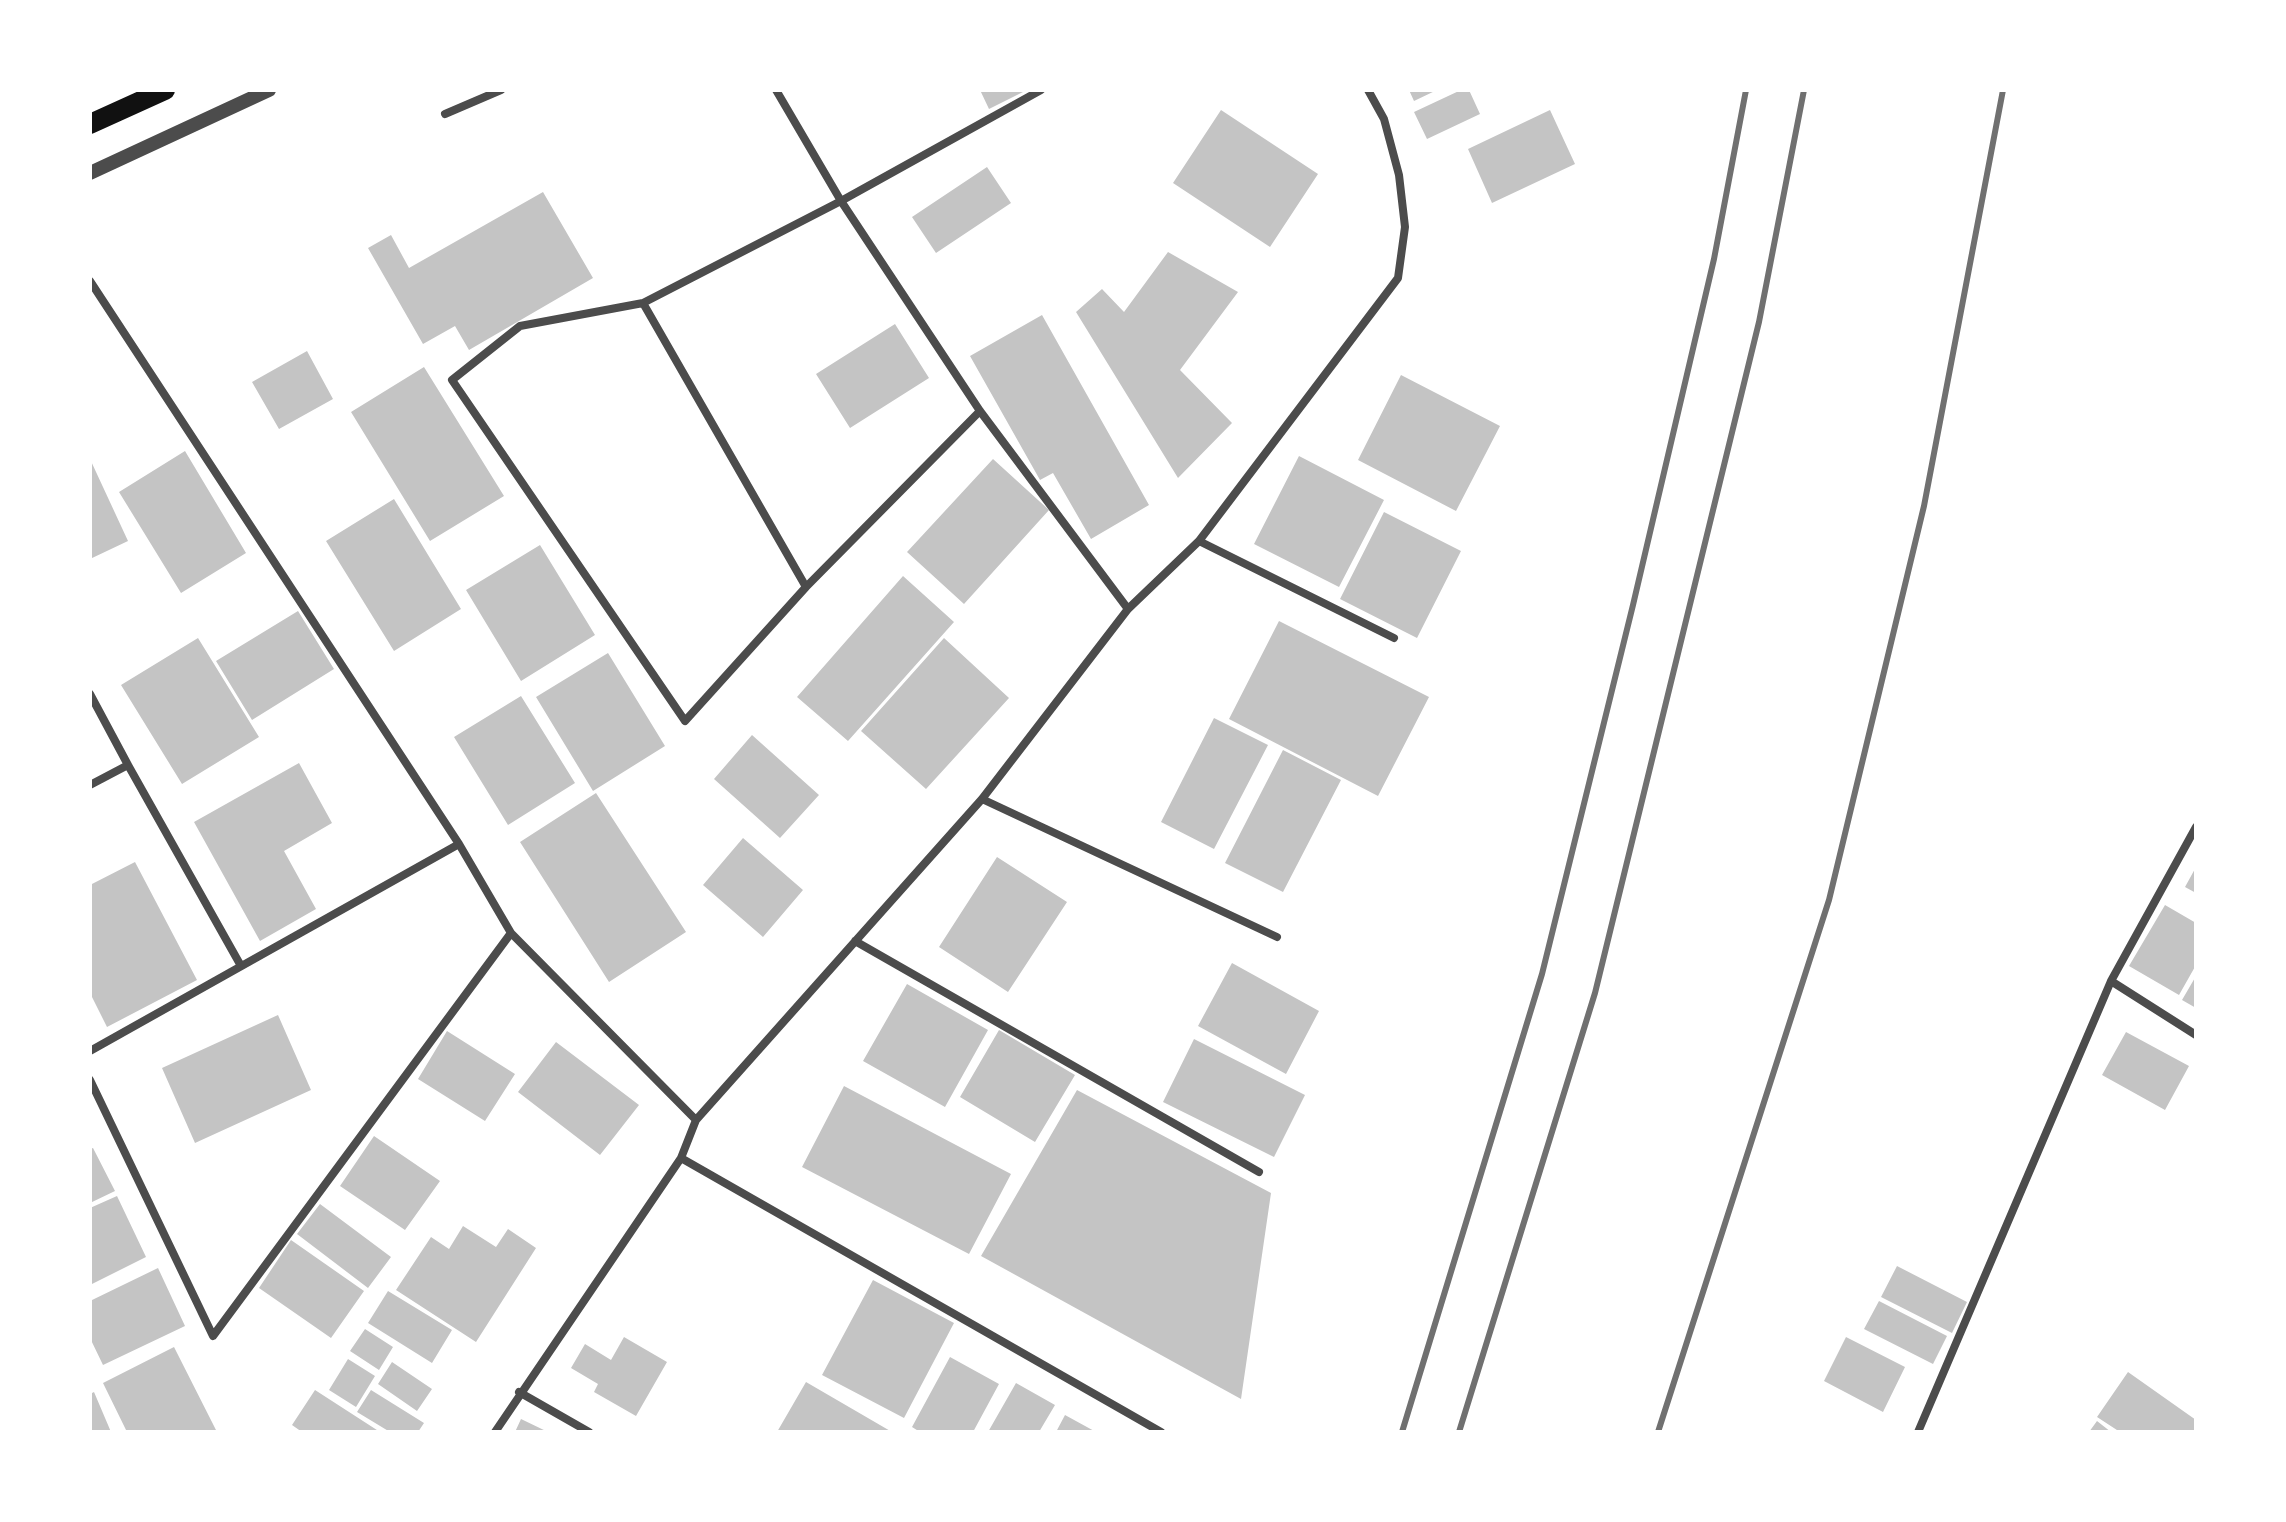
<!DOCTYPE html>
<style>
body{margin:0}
#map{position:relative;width:2286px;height:1522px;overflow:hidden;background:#fff;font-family:Quicksand,sans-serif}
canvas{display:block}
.frame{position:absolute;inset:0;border:92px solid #fff;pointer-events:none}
</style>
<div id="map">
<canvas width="2286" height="1522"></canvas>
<div class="frame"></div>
</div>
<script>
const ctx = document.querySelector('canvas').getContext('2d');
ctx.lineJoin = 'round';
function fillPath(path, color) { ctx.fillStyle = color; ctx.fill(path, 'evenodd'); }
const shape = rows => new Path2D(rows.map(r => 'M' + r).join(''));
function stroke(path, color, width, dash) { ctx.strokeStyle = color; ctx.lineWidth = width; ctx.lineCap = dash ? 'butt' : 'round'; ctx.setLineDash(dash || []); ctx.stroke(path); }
fillPath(shape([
 [980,90,1027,90,989,109],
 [1409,90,1437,90,1414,101],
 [1461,90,1469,90,1480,114,1427,139,1414,112],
 [1221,110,1318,174,1270,247,1173,183],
 [1550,110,1575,164,1492,203,1468,149],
 [987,167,1011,203,936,253,912,217],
 [543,192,593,278,469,350,455,326,423,344,368,248,391,235,409,268],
 [1168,252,1238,292,1180,370,1232,423,1178,478,1076,312,1102,289,1124,312],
 [1042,315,1149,505,1091,539,1053,473,1040,480,970,356],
 [895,324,929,378,850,428,816,374],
 [307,351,333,399,279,429,252,382],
 [424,367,504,496,430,541,351,412],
 [1401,375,1500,426,1456,511,1358,460],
 [185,451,246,553,181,593,119,492],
 [1299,456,1384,500,1339,587,1254,544],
 [90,459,128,541,90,559],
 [993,459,1049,510,964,604,907,552],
 [394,499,461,609,394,651,326,541],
 [1384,512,1461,551,1417,638,1340,599],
 [540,545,595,635,521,681,466,590],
 [903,576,954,622,848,741,797,697],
 [298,611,334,669,252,720,216,661],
 [1279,621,1429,697,1378,796,1229,719],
 [198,638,259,737,182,784,121,685],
 [944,638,1009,698,926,789,861,731],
 [608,653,665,746,593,791,536,697],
 [521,696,575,783,508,825,454,737],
 [1214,718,1268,745,1214,849,1161,822],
 [752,735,819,795,780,838,714,779],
 [1283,750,1341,780,1283,892,1225,863],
 [299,763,332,823,284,851,316,909,260,941,194,822],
 [596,793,686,932,609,982,520,842],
 [743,838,803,890,763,937,703,885],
 [997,857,1067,902,1008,992,939,947],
 [135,862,197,980,107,1027,90,993,90,885],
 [2196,867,2196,893,2185,887],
 [2165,905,2196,923,2196,965,2179,995,2129,966],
 [1232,963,1319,1011,1286,1074,1198,1026],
 [2196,976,2196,1008,2182,1000],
 [907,984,988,1030,945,1107,863,1061],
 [278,1015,311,1090,195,1143,162,1068],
 [999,1030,1075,1075,1035,1142,960,1097],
 [447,1031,515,1074,485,1121,418,1079],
 [2126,1032,2189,1066,2165,1110,2102,1075],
 [1194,1039,1305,1095,1274,1157,1163,1102],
 [556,1042,639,1105,600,1155,518,1092],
 [844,1086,1011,1174,969,1254,802,1167],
 [1077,1090,1271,1193,1241,1399,981,1256],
 [374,1136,440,1181,405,1230,340,1186],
 [93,1148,115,1191,90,1203,90,1149],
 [117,1196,146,1257,90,1285,90,1208],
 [320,1204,391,1257,368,1288,297,1234],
 [463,1226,496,1247,508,1229,536,1248,476,1342,396,1290,431,1237,449,1249],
 [291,1240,364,1291,331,1338,259,1288],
 [1897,1266,1967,1302,1952,1333,1881,1297],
 [158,1268,185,1326,103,1365,90,1338,90,1301],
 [873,1280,954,1323,904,1418,822,1375],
 [388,1291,452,1330,432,1363,368,1323],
 [1879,1301,1947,1336,1933,1364,1864,1329],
 [365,1329,393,1347,379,1370,350,1351],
 [624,1337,667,1362,636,1416,594,1392,598,1384,571,1368,585,1344,611,1360],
 [1846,1337,1905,1367,1883,1412,1824,1381],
 [174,1347,217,1432,127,1432,103,1383],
 [950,1357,999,1384,973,1432,920,1432,912,1427],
 [348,1359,375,1376,356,1407,329,1390],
 [392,1362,432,1389,417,1411,378,1384],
 [2128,1372,2196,1420,2196,1432,2120,1432,2097,1417],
 [806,1382,892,1432,777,1432],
 [1016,1383,1055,1405,1039,1432,988,1432],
 [315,1390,380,1432,302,1432,292,1425],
 [371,1390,424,1423,418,1432,390,1432,357,1412],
 [94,1392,111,1432,90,1432,90,1394],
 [1065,1415,1096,1432,1056,1432],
 [521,1419,548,1432,515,1432],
 [2097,1421,2111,1432,2089,1432]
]), '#c4c4c4');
stroke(shape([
 [776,90,841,201,980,411,1128,609],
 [445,114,501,90],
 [90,281,459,844,511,933,696,1120],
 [643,303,806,587],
 [980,411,806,587,685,721,452,380,520,326,643,303,841,201,1041,90],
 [1199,541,1394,638],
 [90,694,128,765,90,785],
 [128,765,241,966],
 [982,799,1277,937],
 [855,941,1259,1172],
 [2111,981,2196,1035],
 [90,1051,459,844],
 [90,1080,213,1336,511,933],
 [681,1158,1161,1432],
 [519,1392,589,1432],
 [495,1432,681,1158,696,1120,982,799,1128,609,1199,541,1398,278,1405,227,1399,175,1384,119,1368,90],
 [1918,1432,2111,981,2196,827]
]), '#4c4c4c', 8);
stroke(shape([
 [90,173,269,90]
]), '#4c4c4c', 14);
stroke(shape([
 [90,124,165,90]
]), '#111', 20);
stroke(shape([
 [1402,1432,1542,974,1633,605,1714,259,1746,90],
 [1459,1432,1595,993,1759,322,1804,90],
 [1658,1432,1829,900,1924,506,2003,90]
]), '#707070', 6);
</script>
